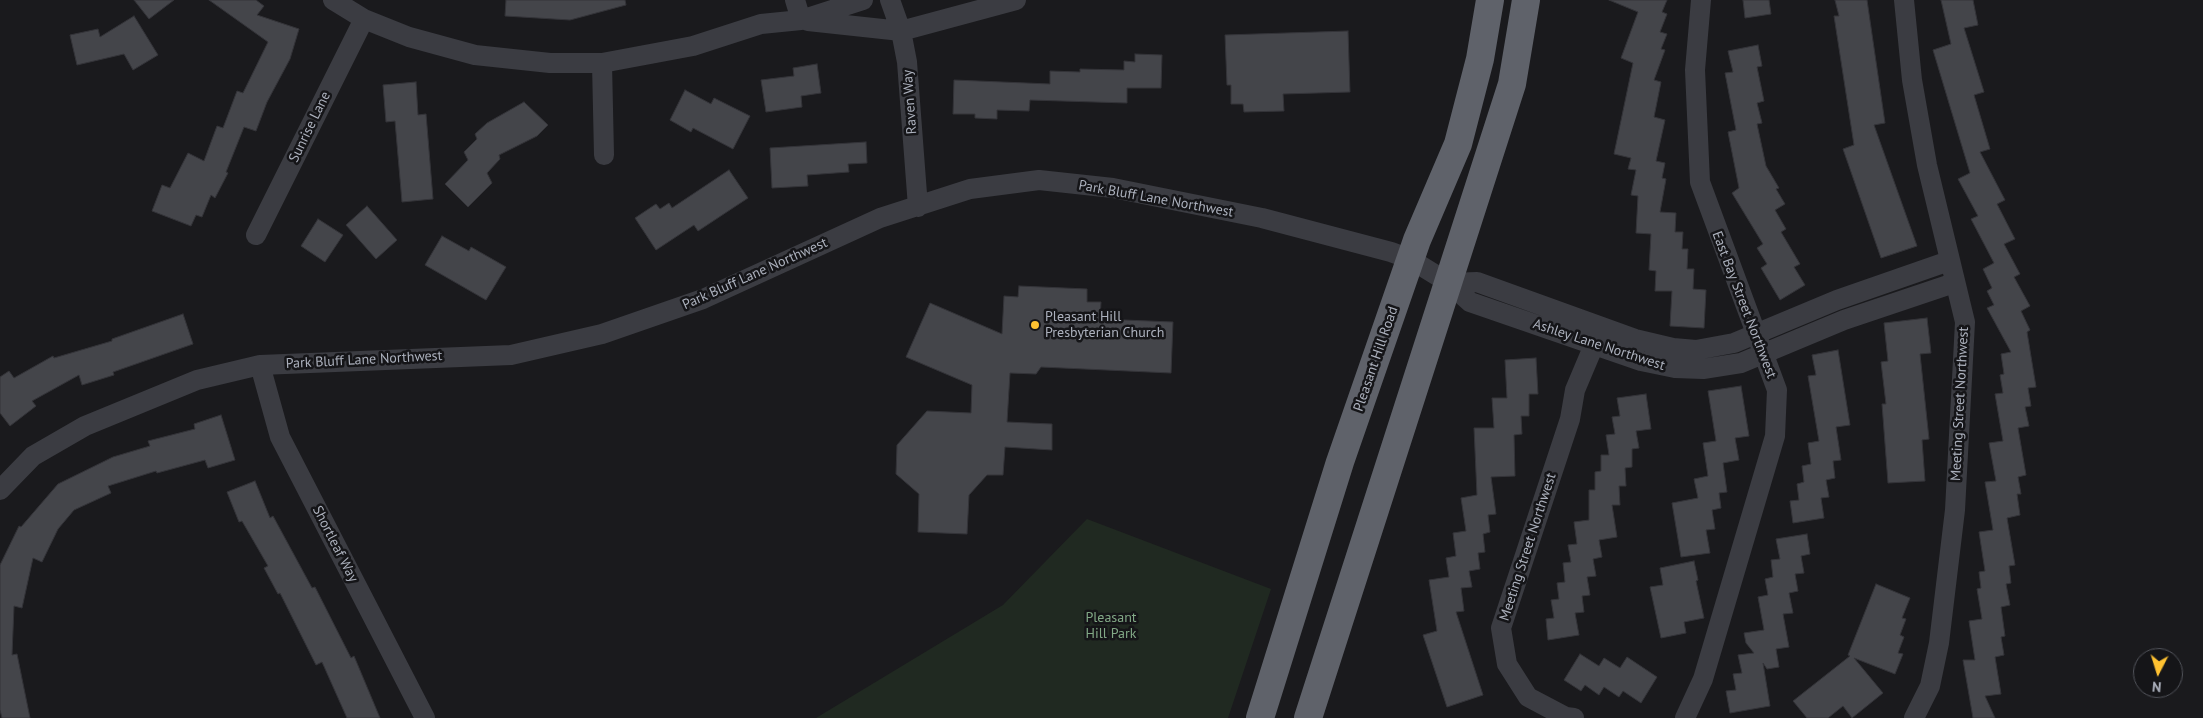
<!DOCTYPE html>
<style>
body{margin:0}
#map{position:relative;width:2203px;height:718px;overflow:hidden;background:#1a1a1d;font-family:"PT Sans",sans-serif}
canvas{display:block}
.north{position:absolute;left:2133px;top:648px;width:50px;height:50px;box-sizing:border-box;background:#151518;border:1px solid #51535a;border-radius:50%;rotate:185deg;font-size:14px;font-weight:700;line-height:20px;text-align:center;color:#acb1bd}
.north::after{content:'';display:block;margin:auto;width:18px;height:22px;background:#fec131;clip-path:polygon(50% 0,100% 100%,50% 72%,0 100%)}
</style>
<div id="map">
<canvas width="2203" height="718"></canvas>
<div class="north">N</div>
</div>
<script>
const ctx = document.querySelector('canvas').getContext('2d');
ctx.lineJoin = 'round';
function fillPath(path, color) { ctx.fillStyle = color; ctx.fill(path, 'evenodd'); }
const shape = rows => new Path2D(rows.map(r => 'M' + r).join(''));
function stroke(path, color, width, dash) { ctx.strokeStyle = color; ctx.lineWidth = width; ctx.lineCap = dash ? 'butt' : 'round'; ctx.setLineDash(dash || []); ctx.stroke(path); }
function write(font, color, halo, rows, align = 'center') {
  ctx.font = font + ' "PT Sans",sans-serif'; ctx.lineWidth = 5; ctx.setLineDash([]); ctx.textBaseline = 'middle'; ctx.strokeStyle = halo; ctx.fillStyle = color; for (const [text, x, y, turn = 0] of rows) {
    ctx.save(); ctx.translate(x, y); ctx.rotate((+turn || 0) * Math.PI / 180); ctx.textAlign = isNaN(turn) ? turn : align; if (halo) ctx.strokeText(text, 0, 0); ctx.fillText(text, 0, 0); ctx.restore();
  }
}
fillPath(shape([
 [1087,519,1271,589,1228,718,816,718,1003,605]
]), '#202921');
const building = shape([
 [134,0,174,0,149,19,134,0],
 [209,0,256,0,264,6,257,15,299,29,290,59,267,102,256,131,244,127,226,172,228,173,215,198,211,195,202,217,196,215,191,226,152,211,162,185,170,188,188,153,204,161,217,126,223,128,237,91,243,93,268,42,209,0],
 [506,0,625,0,626,5,570,20,505,16,506,0],
 [1609,0,1667,0,1662,12,1667,14,1660,32,1667,34,1661,49,1665,50,1654,80,1661,82,1654,117,1665,120,1656,161,1665,163,1662,178,1666,179,1660,212,1676,213,1675,232,1683,232,1682,249,1688,249,1687,269,1694,269,1693,289,1706,290,1704,328,1670,326,1672,291,1655,291,1656,271,1649,270,1651,234,1636,233,1638,196,1631,195,1636,170,1628,169,1631,158,1614,154,1633,63,1621,58,1638,12,1609,0],
 [1743,0,1769,0,1771,14,1745,18,1743,0],
 [1835,0,1867,0,1885,123,1874,125,1917,246,1881,258,1843,149,1854,145,1834,16,1839,16,1835,0],
 [1941,0,1973,0,1978,25,1964,28,1984,92,1974,95,1990,149,1980,152,2005,200,1997,204,2015,239,2004,244,2020,274,2014,277,2030,306,2021,311,2030,330,2027,332,2036,387,2028,388,2031,406,2025,407,2029,426,2018,428,2026,475,2018,477,2021,494,2017,494,2020,515,2007,518,2015,565,2009,566,2011,583,2006,584,2010,605,2001,607,2005,636,2001,637,2004,655,1995,657,2001,694,1985,696,1995,718,1973,718,1963,660,1975,660,1969,621,1982,619,1977,589,1981,588,1979,572,1985,571,1979,532,1993,530,1985,482,1996,481,1989,443,2003,441,1995,394,2003,393,2000,375,2004,374,2001,354,2011,352,1987,308,1994,305,1987,291,1992,288,1983,269,1994,263,1971,219,1978,216,1958,179,1970,173,1933,50,1951,44,1941,0],
 [134,16,158,55,133,70,124,54,77,65,70,35,98,29,100,37,134,16],
 [1348,31,1350,92,1283,94,1284,111,1244,112,1243,104,1231,104,1231,85,1227,85,1225,35,1348,31],
 [1758,45,1762,66,1757,67,1764,101,1757,103,1762,123,1757,124,1766,166,1779,188,1776,189,1785,204,1775,210,1786,229,1781,232,1800,264,1794,267,1805,285,1780,300,1761,268,1767,264,1757,248,1763,244,1732,193,1739,188,1728,132,1736,130,1725,73,1733,72,1728,51,1758,45],
 [1135,54,1162,55,1161,88,1127,88,1127,103,1030,100,1029,111,997,110,997,119,975,118,975,114,953,114,954,80,1050,84,1050,71,1080,72,1080,69,1124,70,1124,61,1135,62,1135,54],
 [817,64,821,93,801,96,802,107,766,112,761,80,794,76,793,68,817,64],
 [416,82,418,115,426,114,433,199,402,202,395,121,386,122,383,85,416,82],
 [685,90,711,104,714,98,750,116,733,149,693,128,691,132,670,120,685,90],
 [524,102,548,125,537,136,499,155,500,159,487,173,492,183,468,207,445,184,468,160,464,152,477,139,475,134,487,123,524,102],
 [866,142,867,163,848,164,849,172,807,175,808,186,772,188,770,148,866,142],
 [729,170,748,198,698,231,694,225,656,250,635,218,656,204,660,209,669,203,672,208,729,170],
 [367,206,397,240,376,259,346,225,367,206],
 [318,219,343,235,325,262,301,246,318,219],
 [442,236,469,251,471,247,506,267,486,300,425,265,442,236],
 [1019,286,1087,289,1087,302,1101,302,1100,319,1173,322,1171,373,1041,367,1036,374,1010,373,1007,422,1052,424,1052,450,1005,447,1003,475,987,475,969,495,967,534,918,532,919,494,896,474,897,445,927,411,971,413,972,385,906,357,930,303,1002,334,1004,296,1018,297,1019,286],
 [183,314,193,344,113,372,114,375,82,385,79,375,32,401,36,406,10,426,0,413,0,377,9,371,14,378,53,356,54,358,112,341,112,339,183,314],
 [1927,318,1931,353,1920,354,1929,439,1922,440,1925,481,1888,483,1882,404,1886,404,1881,362,1888,361,1884,323,1927,318],
 [1838,350,1850,425,1836,427,1841,460,1833,461,1835,478,1826,480,1829,497,1821,498,1824,518,1793,523,1790,501,1799,500,1797,484,1804,482,1802,466,1811,464,1808,443,1819,441,1808,376,1816,375,1812,355,1838,350],
 [1536,358,1538,394,1529,394,1529,416,1521,416,1522,434,1514,435,1515,476,1491,477,1496,514,1488,515,1490,532,1483,534,1485,552,1478,553,1480,569,1469,571,1472,587,1461,588,1464,611,1456,612,1483,695,1447,707,1423,635,1437,631,1429,580,1449,577,1446,558,1456,556,1453,533,1466,531,1461,498,1477,495,1474,428,1494,428,1492,398,1507,398,1505,360,1536,358],
 [1741,386,1749,436,1735,438,1739,460,1723,463,1727,492,1719,493,1721,508,1712,510,1715,529,1706,530,1710,553,1681,557,1672,503,1698,498,1694,479,1708,476,1703,443,1716,441,1708,391,1741,386],
 [1646,394,1651,429,1636,431,1639,448,1632,449,1632,467,1625,468,1626,486,1619,486,1620,505,1612,505,1617,537,1599,540,1602,557,1593,559,1596,576,1587,577,1590,595,1582,596,1584,612,1575,613,1579,635,1548,640,1546,619,1554,618,1551,600,1559,599,1557,583,1565,582,1563,563,1571,562,1568,545,1577,544,1574,522,1589,520,1589,490,1595,490,1595,472,1601,471,1601,455,1609,455,1606,435,1615,434,1612,417,1620,416,1617,398,1646,394],
 [221,415,235,460,208,468,205,460,157,473,156,471,108,486,111,493,74,510,58,529,42,562,33,558,22,608,14,606,12,655,17,654,30,718,2,718,0,710,0,565,19,526,21,527,58,484,113,457,150,446,148,441,195,429,194,424,221,415],
 [255,481,270,518,273,516,312,588,315,587,351,658,354,656,380,718,347,718,322,662,316,665,280,593,278,594,264,568,268,566,242,521,239,522,227,492,255,481],
 [1807,534,1810,554,1801,556,1804,573,1795,574,1798,591,1789,593,1793,613,1783,614,1789,647,1776,649,1779,667,1767,669,1763,663,1770,706,1730,713,1726,691,1736,690,1733,674,1742,673,1738,655,1754,653,1746,643,1744,633,1764,630,1758,597,1768,595,1765,579,1773,577,1771,560,1780,559,1776,539,1807,534],
 [1694,561,1698,580,1696,581,1704,618,1684,622,1686,633,1661,638,1650,587,1663,585,1660,568,1694,561],
 [1876,584,1910,598,1902,618,1906,619,1900,635,1904,637,1898,653,1903,654,1895,674,1854,658,1883,693,1852,718,1843,706,1828,718,1807,718,1793,701,1850,656,1848,655,1876,584],
 [1580,654,1599,666,1604,658,1620,668,1627,657,1657,677,1641,703,1623,691,1619,697,1604,687,1599,695,1585,685,1581,691,1564,680,1580,654]
]);
fillPath(building, '#44454a');
stroke(building, '#343439', 1);
stroke(shape([
 [333,0,364,19,409,37,475,55,550,63,602,63,693,46,761,24,801,20,863,0],
 [795,0,801,20],
 [890,0,901,31,907,62,918,207],
 [1904,0,1912,80,1927,165,1965,322,1955,510,1939,643,1930,686,1914,718],
 [808,21,901,31,1016,0],
 [602,63,604,155],
 [256,235,364,19],
 [1449,283,1477,282,1635,339,1673,348,1696,350,1734,343,1837,300,1949,261],
 [260,365,280,437,425,718],
 [0,490,33,456,85,426,197,380,260,365,511,355,602,334,703,299,880,218,970,189,1039,180,1113,188,1262,218,1391,252,1410,259,1449,283,1470,302,1641,361,1675,368,1703,369,1741,363,1844,320,1954,283],
 [1574,718,1566,717,1528,697,1507,664,1501,628,1570,419,1575,390,1594,345],
 [1685,718,1703,679,1775,436,1777,390,1700,182,1695,70,1701,0]
]), '#3b3c42', 20);
stroke(shape([
 [1260,718,1340,462,1417,240,1458,144,1480,59,1490,0],
 [1308,718,1512,84,1526,0]
]), '#5f626a', 28);
for (const [x, y, r, color] of [
 [1035,325,5,"#fec131"]
]) { const dot = new Path2D(); dot.arc(x, y, r, 0, 2 * Math.PI); ctx.fillStyle = color; ctx.fill(dot); stroke(dot, '#151518', 2); }
write('14px', '#acb1bd', '#151518', [
 ["Raven Way",910,102,-94],
 ["Sunrise Lane",310,127,-64],
 ["Park Bluff Lane Northwest",1156,199,10],
 ["Park Bluff Lane Northwest",755,274,-24],
 ["East Bay Street Northwest",1744,305,69],
 ["Ashley Lane Northwest",1599,345,18],
 ["Pleasant Hill Road",1376,359,-71],
 ["Park Bluff Lane Northwest",364,360,-3],
 ["Meeting Street Northwest",1960,404,-87],
 ["Shortleaf Way",335,544,63],
 ["Meeting Street Northwest",1528,547,-72]
]);
write('14px', '#acb1bd', '#151518', [
 ["Pleasant Hill",1045,317],
 ["Presbyterian Church",1045,333]
], 'left');
write('14px', '#82a986', '#151518', [
 ["Pleasant",1111,618],
 ["Hill Park",1111,634]
]);
</script>
